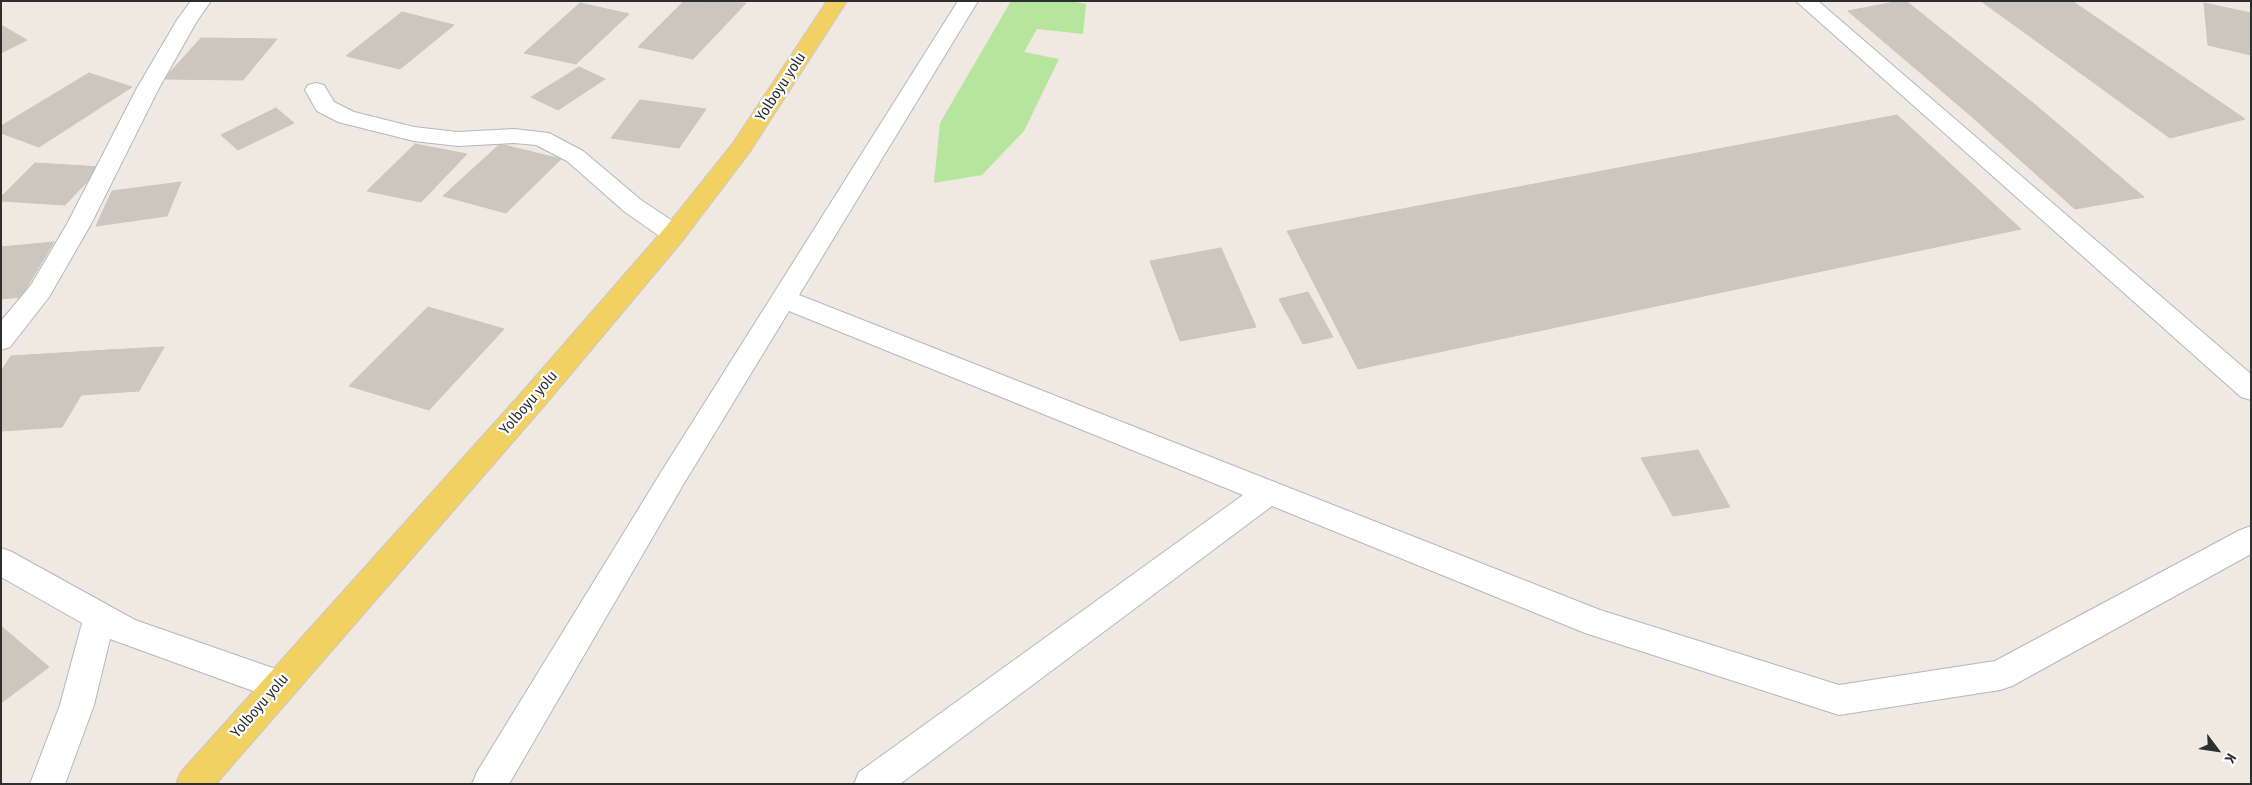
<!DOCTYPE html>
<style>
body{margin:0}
#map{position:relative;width:2252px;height:785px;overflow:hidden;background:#efe9e1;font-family:"Fira Sans Condensed",sans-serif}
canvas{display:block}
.frame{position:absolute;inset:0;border:2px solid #2e2e2e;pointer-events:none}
.north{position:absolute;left:2192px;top:725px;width:50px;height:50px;-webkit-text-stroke:4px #fff;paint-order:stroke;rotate:121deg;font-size:14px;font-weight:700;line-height:20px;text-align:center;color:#2e2e2e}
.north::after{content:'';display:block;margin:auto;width:18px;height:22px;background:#2e2e2e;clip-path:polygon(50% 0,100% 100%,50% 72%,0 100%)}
</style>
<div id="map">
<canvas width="2252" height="785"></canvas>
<div class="frame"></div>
<div class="north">K</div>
</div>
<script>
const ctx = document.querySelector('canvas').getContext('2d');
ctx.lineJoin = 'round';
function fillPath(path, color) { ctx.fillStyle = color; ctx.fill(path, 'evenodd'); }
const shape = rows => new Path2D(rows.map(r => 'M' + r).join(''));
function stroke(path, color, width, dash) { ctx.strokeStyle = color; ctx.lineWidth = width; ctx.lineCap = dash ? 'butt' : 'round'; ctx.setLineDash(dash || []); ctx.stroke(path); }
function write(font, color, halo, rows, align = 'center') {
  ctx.font = font + ' "Fira Sans Condensed",sans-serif'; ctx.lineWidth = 4.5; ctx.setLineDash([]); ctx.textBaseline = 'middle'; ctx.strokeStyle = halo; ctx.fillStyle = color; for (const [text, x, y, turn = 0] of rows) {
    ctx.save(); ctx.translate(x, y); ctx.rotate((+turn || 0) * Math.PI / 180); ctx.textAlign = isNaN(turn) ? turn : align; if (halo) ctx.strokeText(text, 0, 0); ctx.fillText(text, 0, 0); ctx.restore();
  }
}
fillPath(shape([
 [1011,1,1069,1,1086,4,1083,34,1037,29,1024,52,1059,59,1024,131,982,175,934,183,940,123]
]), '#b6e59e');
const building = shape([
 [684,1,746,3,693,59,638,47,684,1],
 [1900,1,1906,1,2033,103,1971,116,1848,11,1900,1],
 [1981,1,2072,1,2245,119,2170,138,1981,1],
 [580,3,629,14,576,64,524,53,580,3],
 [2204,3,2251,13,2251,55,2208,45,2204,3],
 [402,12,454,25,400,69,346,56,402,12],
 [1,25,27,40,1,53,1,25],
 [201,38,277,39,243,80,164,79,201,38],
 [579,67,605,79,558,110,531,97,579,67],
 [89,73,132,87,39,147,1,133,1,126,89,73],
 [640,100,706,109,679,148,611,138,640,100],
 [2033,103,2144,197,2075,209,1971,116,2033,103],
 [276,108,294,123,238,150,221,135,276,108],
 [1897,115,2021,229,1358,369,1287,231,1897,115],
 [415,144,467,154,421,202,367,191,415,144],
 [500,144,561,159,506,213,443,196,500,144],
 [35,163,101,167,65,205,1,201,1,197,35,163],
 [181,182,167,216,96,226,112,191,181,182],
 [54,242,21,297,1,299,1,247,54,242],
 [1221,248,1256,327,1180,341,1150,261,1221,248],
 [1308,292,1333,337,1303,344,1279,299,1308,292],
 [428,307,504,329,429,410,349,386,428,307],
 [164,347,139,391,81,395,108,350,164,347],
 [108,350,62,427,1,431,1,371,11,356,108,350],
 [1698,450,1730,507,1673,516,1641,458,1698,450],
 [1,626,49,667,1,703,1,626]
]);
fillPath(building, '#cbc7bf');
stroke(building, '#cbc5ba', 1);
const minor = shape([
 [191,1,211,1,197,21,159,88,91,224,49,297,10,347,1,350,1,321,31,285,67,224,137,88,177,20,191,1],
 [958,1,978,1,799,295,1600,610,1839,685,1995,661,2240,530,2251,526,2251,554,2012,686,2000,690,1839,715,1585,633,1272,506,900,784,854,784,859,772,1243,495,789,311,683,485,509,784,472,784,477,772,663,469,958,1],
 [1796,1,1818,1,2251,374,2251,400,2241,397,1796,1],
 [316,83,324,85,334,102,354,112,414,127,458,132,514,129,549,133,583,151,641,200,683,228,686,234,683,240,674,242,665,240,625,212,567,161,536,145,514,143,458,146,414,141,338,122,317,111,314,106,305,90,308,85,316,83],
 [1,548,12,552,135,620,290,674,295,685,290,696,278,700,110,639,94,705,65,784,30,784,60,705,82,623,1,577,1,548]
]);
const major = shape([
 [827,1,847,1,749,153,683,240,544,406,216,784,176,784,181,772,524,390,665,228,733,143,827,1]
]);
stroke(minor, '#b4b7c1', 2);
stroke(major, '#c9c9c9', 2);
fillPath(minor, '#fff');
fillPath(major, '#f2d163');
write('15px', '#2e2e2e', '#fff', [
 ["Yolboyu yolu",781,87,-57],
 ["Yolboyu yolu",529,403,-49],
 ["Yolboyu yolu",260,706,-49]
]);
</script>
